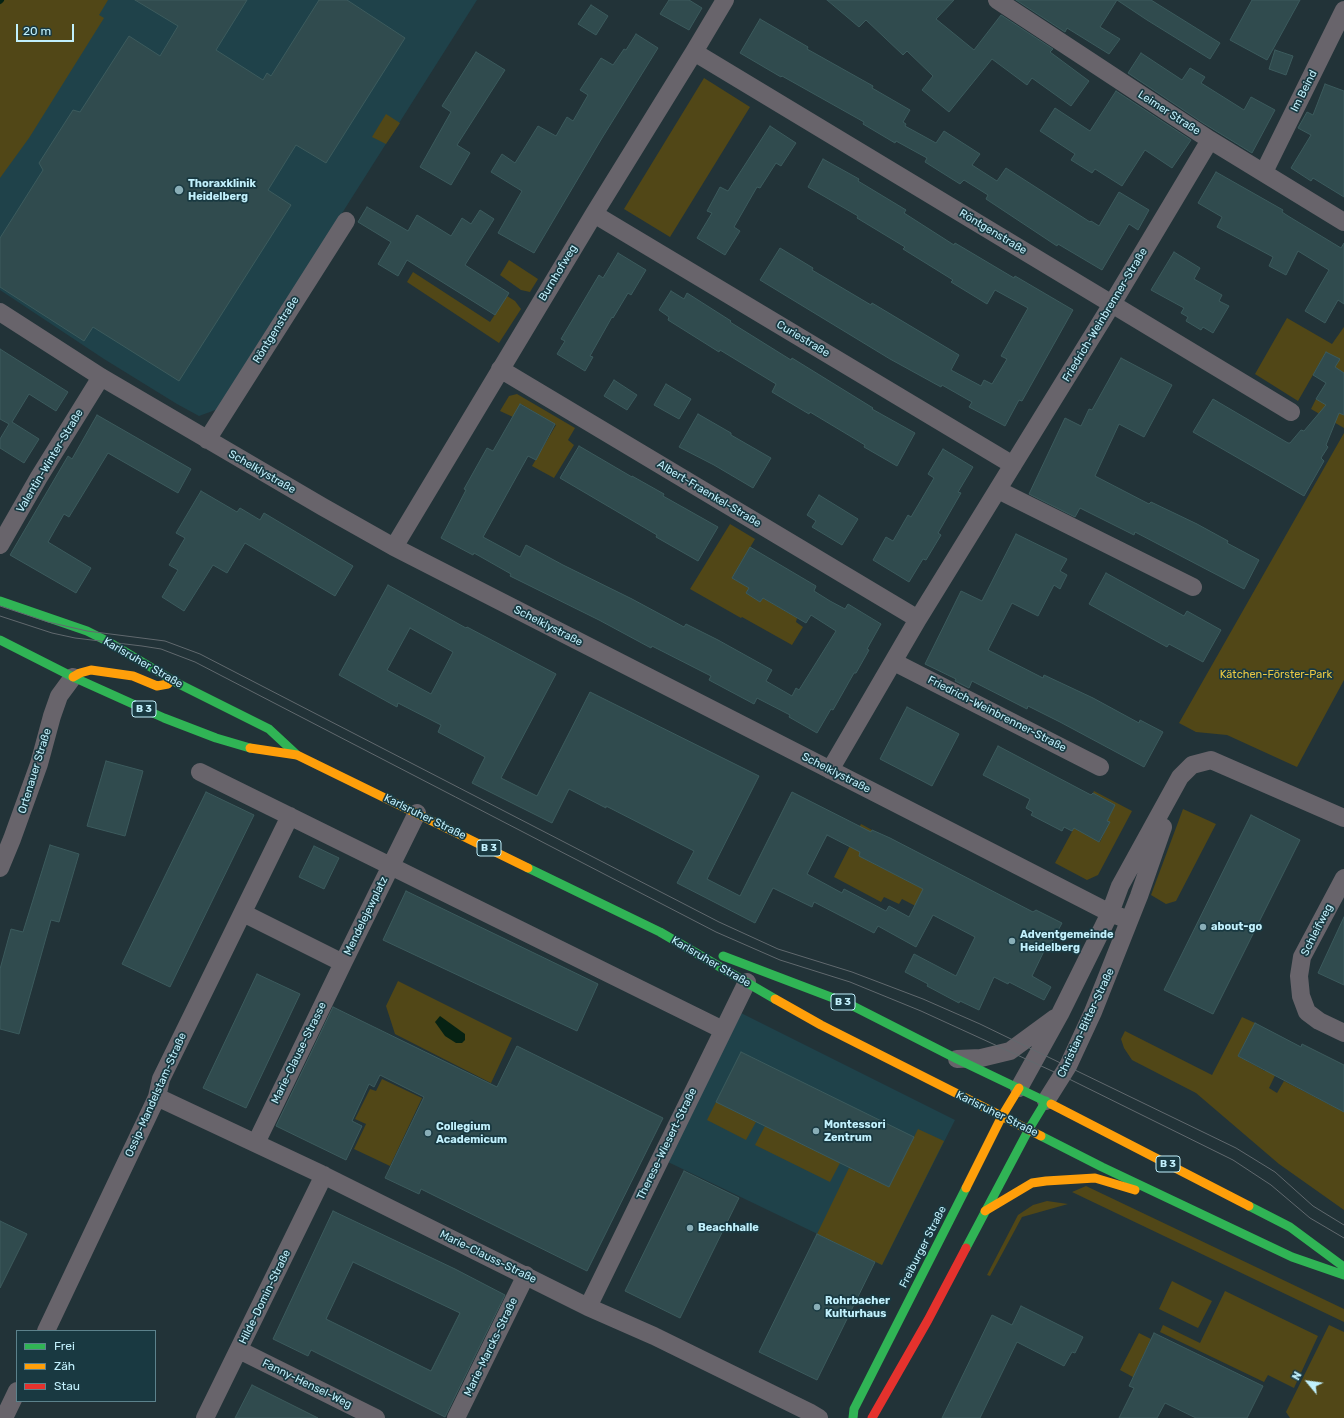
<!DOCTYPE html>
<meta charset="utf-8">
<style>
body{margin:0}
#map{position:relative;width:1344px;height:1418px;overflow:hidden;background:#223338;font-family:Rubik,sans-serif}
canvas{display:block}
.legend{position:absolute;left:16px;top:1330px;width:140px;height:72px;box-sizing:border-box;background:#193941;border:1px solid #5c828c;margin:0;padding:5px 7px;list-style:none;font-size:12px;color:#c1f0fc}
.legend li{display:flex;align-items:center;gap:8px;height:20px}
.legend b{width:20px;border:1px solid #5c828c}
.north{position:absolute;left:1288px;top:1362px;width:40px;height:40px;-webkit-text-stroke:3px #193941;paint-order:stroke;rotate:299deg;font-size:11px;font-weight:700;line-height:16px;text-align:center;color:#c1f0fc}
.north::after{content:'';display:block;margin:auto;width:14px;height:18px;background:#c1f0fc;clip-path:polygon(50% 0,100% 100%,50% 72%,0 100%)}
.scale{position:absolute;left:16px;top:24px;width:58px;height:18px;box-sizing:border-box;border:2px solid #c1f0fc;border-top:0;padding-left:5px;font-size:12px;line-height:14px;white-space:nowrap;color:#c1f0fc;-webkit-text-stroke:3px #193941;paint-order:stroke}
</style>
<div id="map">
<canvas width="1344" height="1418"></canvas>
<ul class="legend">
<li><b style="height:5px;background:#30b455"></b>Frei</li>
<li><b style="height:5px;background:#ff9f0a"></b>Zäh</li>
<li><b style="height:5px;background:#e5322d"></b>Stau</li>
</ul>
<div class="north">N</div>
<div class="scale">20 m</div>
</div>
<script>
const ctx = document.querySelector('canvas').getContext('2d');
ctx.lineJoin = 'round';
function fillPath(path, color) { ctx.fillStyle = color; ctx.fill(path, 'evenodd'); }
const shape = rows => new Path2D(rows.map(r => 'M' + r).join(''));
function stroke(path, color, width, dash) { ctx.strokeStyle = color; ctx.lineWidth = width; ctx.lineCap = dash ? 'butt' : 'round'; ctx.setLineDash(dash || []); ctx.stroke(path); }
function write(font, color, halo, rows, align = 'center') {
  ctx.font = font + ' Rubik,sans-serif'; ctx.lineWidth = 3.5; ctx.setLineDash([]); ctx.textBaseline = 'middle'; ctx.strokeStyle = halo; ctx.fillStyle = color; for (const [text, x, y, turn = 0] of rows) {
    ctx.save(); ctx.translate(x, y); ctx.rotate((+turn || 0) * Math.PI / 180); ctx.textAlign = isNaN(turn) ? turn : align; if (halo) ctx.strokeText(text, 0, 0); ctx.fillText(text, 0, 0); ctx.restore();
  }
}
fillPath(shape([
 [0,0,477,0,218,409,199,416,177,404,104,359,0,290],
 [741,1013,955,1120,882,1265,668,1162]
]), '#1f424a');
fillPath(shape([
 [0,0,108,0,99,15,104,18,29,138,0,178],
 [704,78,750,107,670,237,624,209],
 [386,114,400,123,386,144,372,137],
 [509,260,538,279,530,292,521,290,500,275],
 [413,272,490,322,507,296,515,301,521,309,499,343,407,282],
 [1287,318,1332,344,1344,327,1344,373,1335,367,1339,359,1326,352,1298,401,1255,374],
 [517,394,575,428,568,440,574,445,554,478,532,466,556,425,521,404,513,417,500,411,509,396],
 [1316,399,1344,415,1344,428,1311,409],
 [1344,433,1344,680,1297,767,1227,735,1196,732,1179,723],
 [730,524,755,539,732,578,749,588,746,593,760,602,763,598,797,618,796,622,803,627,792,645,742,617,741,618,690,589],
 [1094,791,1132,811,1098,875,1087,880,1055,863,1074,828,1100,842,1109,822,1107,821,1115,805,1093,793],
 [1183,809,1216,824,1176,901,1166,904,1151,895],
 [861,824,872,830,859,856,943,899,935,916,902,899,899,904,884,897,881,902,834,877],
 [398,981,512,1038,491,1083,395,1034,386,1006],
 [1242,1017,1255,1023,1238,1056,1265,1071,1273,1057,1282,1061,1269,1088,1277,1093,1284,1081,1344,1112,1344,1210,1279,1164,1196,1093,1132,1060,1124,1048,1121,1039,1125,1031,1212,1075],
 [382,1079,422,1098,390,1166,354,1149,366,1124,355,1119,370,1089,376,1091],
 [716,1102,756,1122,746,1140,707,1120],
 [765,1126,840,1163,830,1182,755,1145],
 [918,1129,944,1141,882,1265,817,1234,849,1168,889,1187],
 [1086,1186,1344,1309,1344,1322,1072,1192],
 [1047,1201,1068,1204,1022,1217,990,1276,987,1275,1018,1215,1033,1205],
 [1172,1281,1212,1301,1198,1328,1159,1309],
 [1225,1291,1318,1336,1294,1388,1268,1375,1264,1382,1160,1332,1163,1325,1200,1343],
 [1329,1325,1344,1332,1344,1418,1290,1418,1286,1412],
 [1139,1333,1151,1339,1133,1377,1120,1370]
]), '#514717');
fillPath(shape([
 [440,1016,465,1034,465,1040,462,1043,456,1043,445,1036,435,1022]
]), '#062213');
stroke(shape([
 [0,1,1,0]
]), '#062213', 6);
const building = shape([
 [135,0,247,0,216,50,263,80,267,73,271,76,319,0,347,0,405,38,326,163,296,145,268,190,291,205,179,381,93,327,84,341,0,287,0,238,43,170,39,163,73,110,80,112,129,36,160,56,178,26,135,0],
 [669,0,689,0,702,8,689,30,660,14,669,0],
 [827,0,954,0,936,19,974,50,1001,15,1053,49,1050,52,1089,81,1071,106,1032,78,1027,85,992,59,949,112,922,90,933,76,907,51,903,55,866,20,859,27,827,0],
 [1016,0,1151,0,1220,43,1210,59,1147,20,1117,0,1100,27,1120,39,1109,54,1067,28,1065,32,1016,0],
 [1252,0,1300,0,1267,60,1230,40,1252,0],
 [591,5,608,16,596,35,578,24,591,5],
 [760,19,808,47,807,49,873,86,872,88,910,110,903,122,906,124,905,126,936,143,944,131,980,154,972,165,997,181,1006,168,1090,222,1091,221,1099,226,1119,192,1149,210,1138,230,1129,224,1102,270,1058,244,1057,246,986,199,988,195,964,180,960,184,925,162,927,158,896,141,895,143,863,124,864,122,782,76,781,77,740,53,760,19],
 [636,34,658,48,602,138,534,253,498,233,522,191,491,172,502,154,515,163,538,126,556,136,567,117,573,121,588,95,580,90,601,58,613,65,624,49,626,50,636,34],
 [1275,50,1293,56,1286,75,1269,69,1275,50],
 [476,52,505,70,457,145,470,153,451,185,420,167,451,112,442,106,476,52],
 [1141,53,1182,80,1190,68,1205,77,1201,83,1244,110,1251,97,1275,110,1252,153,1203,123,1128,73,1141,53],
 [1325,84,1344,91,1344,197,1313,178,1311,181,1291,168,1311,135,1298,128,1307,112,1313,115,1325,84],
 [1116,91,1191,140,1172,168,1145,150,1122,186,1095,169,1092,173,1071,160,1075,154,1040,131,1055,108,1090,131,1116,91],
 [770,126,796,143,781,166,776,163,760,188,757,187,734,227,740,231,725,255,697,238,712,213,707,211,720,187,728,191,770,126],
 [823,159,859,179,858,181,906,210,904,213,954,245,955,243,1014,278,1015,276,1073,310,1022,401,1019,400,1005,426,969,407,972,402,942,385,941,387,890,359,760,280,780,248,813,268,812,270,871,305,872,303,959,355,951,370,981,386,984,380,992,384,1007,359,1001,356,1028,308,995,290,987,304,951,282,953,280,903,249,905,247,857,218,858,216,808,187,823,159],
 [1216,172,1283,210,1282,212,1288,216,1341,248,1344,243,1344,304,1338,300,1325,323,1305,311,1329,270,1298,251,1286,275,1269,266,1273,257,1217,227,1222,217,1198,203,1216,172],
 [367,207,408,231,417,215,451,236,462,218,471,224,480,210,494,219,465,265,509,293,495,315,407,260,398,276,378,264,391,242,358,222,367,207],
 [1174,252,1200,268,1194,279,1222,295,1219,301,1229,306,1213,333,1203,327,1201,330,1186,321,1188,317,1181,313,1184,308,1151,290,1174,252],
 [618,253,646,270,631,295,628,293,613,318,612,317,590,356,593,357,585,371,557,354,565,341,561,339,599,275,603,278,618,253],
 [671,291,684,299,687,293,731,321,730,322,791,360,792,358,873,408,872,409,915,433,897,466,864,447,865,445,810,412,809,414,772,392,776,384,720,350,719,352,668,320,669,317,659,310,671,291],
 [0,349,68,392,56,411,29,394,12,422,39,439,24,463,0,448,0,439,9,424,0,419,0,349],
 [1326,352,1340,359,1335,367,1344,373,1344,415,1339,413,1326,445,1328,447,1321,458,1324,461,1304,496,1193,432,1213,399,1288,443,1290,443,1301,430,1304,431,1326,405,1316,399,1326,383,1313,375,1326,352],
 [1121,358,1172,385,1144,437,1119,424,1095,476,1149,504,1151,502,1197,524,1228,541,1227,543,1259,560,1244,589,1135,532,1134,535,1080,508,1075,517,1029,494,1065,418,1081,426,1089,409,1092,410,1121,358],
 [614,380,637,395,627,410,604,396,614,380],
 [666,384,691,399,679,419,654,405,666,384],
 [520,404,555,424,536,460,528,456,483,537,520,557,526,545,563,565,632,599,684,627,686,624,718,640,772,670,766,681,792,696,796,688,799,690,836,631,811,615,806,623,763,598,760,602,746,593,749,588,732,578,750,547,816,586,814,591,830,601,845,609,848,604,881,624,867,649,869,650,856,673,854,673,833,710,831,709,817,733,789,717,790,715,757,698,754,704,709,680,711,676,652,646,651,648,599,620,510,576,511,574,474,553,473,555,441,538,466,490,464,489,487,448,493,451,520,404],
 [698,414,731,433,731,435,771,458,753,488,714,465,679,447,698,414],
 [97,415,191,469,178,493,108,453,69,517,64,514,48,542,91,568,76,593,10,555,68,456,72,459,97,415],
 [579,446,632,477,632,476,664,494,663,496,718,527,698,561,656,537,657,535,560,478,579,446],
 [943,449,973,467,958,492,961,493,938,533,941,535,926,560,923,559,909,582,873,560,886,537,893,541,908,515,911,517,934,478,928,474,943,449],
 [201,491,237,512,240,508,260,520,264,513,353,566,335,596,245,543,227,573,213,565,184,611,162,597,178,570,169,565,185,538,176,533,201,491],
 [819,495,858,519,842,545,812,527,816,521,807,515,819,495],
 [1016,534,1067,559,1060,571,1067,575,1060,589,1054,585,1038,616,1012,603,988,650,1043,678,1044,675,1093,698,1139,723,1140,720,1163,732,1144,767,1060,722,1028,706,1027,709,972,681,969,688,955,681,956,679,925,664,961,591,982,601,1016,534],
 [1106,573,1184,616,1187,611,1221,630,1203,662,1169,644,1167,647,1089,604,1106,573],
 [388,585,466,628,467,627,556,674,501,778,537,796,590,692,759,776,707,879,740,896,792,792,871,832,872,830,890,838,1033,912,1036,910,1062,923,1048,949,1045,949,1032,976,1051,987,1044,1000,1009,982,1008,984,994,977,979,1010,960,1001,959,1003,927,986,928,984,905,972,914,954,956,976,975,937,933,915,916,947,878,926,874,933,814,902,812,907,773,888,755,923,677,883,694,851,606,806,606,808,569,789,552,823,472,783,485,757,438,732,441,725,398,703,397,707,339,675,388,585],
 [410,628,453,652,431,694,387,670,410,628],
 [827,835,860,852,859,856,923,889,909,917,889,906,886,911,844,889,842,893,807,874,827,835],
 [907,707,959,734,932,786,880,759,907,707],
 [998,746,1091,795,1093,793,1115,805,1107,821,1110,822,1099,842,1074,828,1072,831,1064,827,1062,831,1031,815,1033,812,1026,808,1030,799,983,775,998,746],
 [106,761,143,771,125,836,87,826,106,761],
 [206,792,254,815,170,987,122,964,206,792],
 [1251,815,1300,840,1213,1014,1164,990,1251,815],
 [50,845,79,854,59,922,51,920,19,1034,0,1029,0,969,11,929,23,932,50,845],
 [314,846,339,858,324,889,299,877,314,846],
 [406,891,598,984,577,1031,383,940,406,891],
 [1344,917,1344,985,1318,973,1344,917],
 [257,974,300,994,246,1108,203,1088,257,974],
 [333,1007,497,1087,517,1046,663,1118,587,1271,421,1189,419,1194,385,1178,424,1097,380,1075,374,1087,369,1084,352,1121,362,1126,346,1160,276,1126,333,1007],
 [1255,1023,1301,1047,1302,1044,1344,1065,1344,1112,1238,1056,1255,1023],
 [741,1052,914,1137,889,1187,716,1102,741,1052],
 [684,1171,739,1198,680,1318,625,1291,684,1171],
 [333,1211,455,1269,505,1295,445,1417,311,1350,308,1356,273,1339,333,1211],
 [353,1262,460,1313,431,1371,326,1319,353,1262],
 [0,1221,27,1234,0,1288,0,1221],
 [817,1234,875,1262,817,1380,759,1352,817,1234],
 [1021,1306,1083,1337,1075,1353,1072,1352,1064,1366,1017,1342,980,1418,942,1418,992,1315,1012,1325,1021,1306],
 [1154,1333,1263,1386,1247,1418,1196,1418,1165,1403,1157,1418,1119,1418,1134,1388,1129,1386,1154,1333],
 [252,1385,318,1418,235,1418,252,1385]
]);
fillPath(building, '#304b4e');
stroke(building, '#3c5b5d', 1);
stroke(shape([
 [997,0,1210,140,1344,222],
 [694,52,1291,412],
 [1264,172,1344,10],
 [594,214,1013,465],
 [0,312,101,377,323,507,394,547,995,854,1110,913,1129,920],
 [500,369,918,619],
 [207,440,346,221],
 [998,490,1193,587],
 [0,545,39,477,101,377],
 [394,547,594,214,694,52,725,0],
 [894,662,1100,767],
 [830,770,918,619,1112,304,1210,140],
 [200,772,723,1030],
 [0,868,12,839,39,764,52,716,59,696,73,677],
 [1344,878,1302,957,1299,976,1301,996,1307,1012,1319,1021,1344,1033],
 [243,913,343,963,417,813],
 [957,1059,981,1058,1010,1051,1055,1018],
 [1019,1088,1060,1014,1110,913,1120,886,1180,777,1192,765,1211,760,1344,818],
 [157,1097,321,1174,588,1307,654,1336,809,1412,819,1418],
 [1046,1101,1068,1066,1093,1012,1139,896,1163,827],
 [256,1143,343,963],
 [588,1307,747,982],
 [46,1331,157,1097,161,1079,290,816],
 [239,1350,376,1418],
 [4,1418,17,1391],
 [205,1418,324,1175],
 [456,1418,526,1275]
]), '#68646b', 18);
stroke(shape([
 [0,601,87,631,109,642,177,683,269,729,297,755],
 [0,640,73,677,164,718,216,738,250,748],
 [528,868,660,932,775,999],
 [723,956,849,1004,957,1059,1051,1104],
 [1041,1136,1102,1167,1292,1257,1344,1275],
 [1249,1206,1290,1227,1344,1267],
 [966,1248,1029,1129,1046,1101],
 [853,1418,854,1409,966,1188]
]), '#30b455', 9);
stroke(shape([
 [73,677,80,673,91,670,133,676,157,686,168,684],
 [250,748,297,755,528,868],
 [775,999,821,1025,1041,1136],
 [1051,1104,1249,1206],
 [966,1188,1002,1116,1019,1088],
 [985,1211,1032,1183,1046,1181,1095,1178,1135,1190]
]), '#ff9f0a', 9);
stroke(shape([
 [872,1418,928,1320,966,1248]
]), '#e5322d', 9);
stroke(shape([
 [0,606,48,622,87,631,165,641,200,654,719,922,778,949,852,972,923,999,980,1024,1236,1148,1275,1172,1313,1206,1344,1225],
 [0,616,52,633,75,638,142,646,161,649,195,662,716,932,780,960,850,982,921,1011,1063,1076,1233,1160,1271,1185,1310,1218,1344,1238]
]), '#61696e', 1);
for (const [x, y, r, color] of [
 [179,190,5,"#89aeb7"],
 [1203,927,4,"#89aeb7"],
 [1012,941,4,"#89aeb7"],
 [816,1131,4,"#89aeb7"],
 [428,1133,4,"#89aeb7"],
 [690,1228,4,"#89aeb7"],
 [817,1307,4,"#89aeb7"]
]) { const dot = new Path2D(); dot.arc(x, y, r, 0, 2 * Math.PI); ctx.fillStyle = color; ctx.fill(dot); stroke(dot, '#193941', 1.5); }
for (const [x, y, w] of [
 [144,709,24],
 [489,848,24],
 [843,1002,24],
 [1168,1164,24]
]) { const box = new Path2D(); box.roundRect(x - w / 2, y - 8, w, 16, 3); ctx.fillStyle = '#193941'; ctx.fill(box); stroke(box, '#c1f0fc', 1); }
write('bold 10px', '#c1f0fc', null, [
 ["B 3",144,709],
 ["B 3",489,848],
 ["B 3",843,1002],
 ["B 3",1168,1164]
]);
write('11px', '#c1f0fc', '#193941', [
 ["Im Beind",1304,91,-63],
 ["Leimer Straße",1169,113,33],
 ["Röntgenstraße",993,232,31],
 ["Burnhofweg",558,273,-59],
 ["Friedrich-Weinbrenner-Straße",1105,315,-59],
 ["Röntgenstraße",276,330,-58],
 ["Curiestraße",803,339,31],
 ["Valentin-Winter-Straße",50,461,-59],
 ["Schelklystraße",262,472,30],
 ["Albert-Fraenkel-Straße",709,494,31],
 ["Schelklystraße",548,626,27],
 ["Karlsruher Straße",143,663,30],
 ["Friedrich-Weinbrenner-Straße",997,714,27],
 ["Ortenauer Straße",35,771,-73],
 ["Schelklystraße",836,773,27],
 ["Karlsruher Straße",425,817,26],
 ["Mendelejewplatz",366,916,-64],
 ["Schleifweg",1317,930,-63],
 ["Karlsruher Straße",711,962,30],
 ["Christian-Bitter-Straße",1086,1023,-65],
 ["Marie-Clause-Strasse",299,1053,-64],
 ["Ossip-Mandelstam-Straße",156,1095,-66],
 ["Karlsruher Straße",997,1114,26],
 ["Therese-Wiesert-Straße",667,1144,-64],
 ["Freiburger Straße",923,1247,-63],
 ["Marie-Clauss-Straße",488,1257,26],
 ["Hilde-Domin-Straße",265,1297,-64],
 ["Marie-Marcks-Straße",491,1347,-64],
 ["Fanny-Hensel-Weg",307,1384,26]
]);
write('bold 11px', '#c1f0fc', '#193941', [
 ["Thoraxklinik",188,184],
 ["Heidelberg",188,197],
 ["about-go",1211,927],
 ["Adventgemeinde",1020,935],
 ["Heidelberg",1020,948],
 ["Montessori",824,1125],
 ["Zentrum",824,1138],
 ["Collegium",436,1127],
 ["Academicum",436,1140],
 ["Beachhalle",698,1228],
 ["Rohrbacher",825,1301],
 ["Kulturhaus",825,1314]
], 'left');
write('11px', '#eac842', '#193941', [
 ["Kätchen-Förster-Park",1276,675]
]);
</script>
